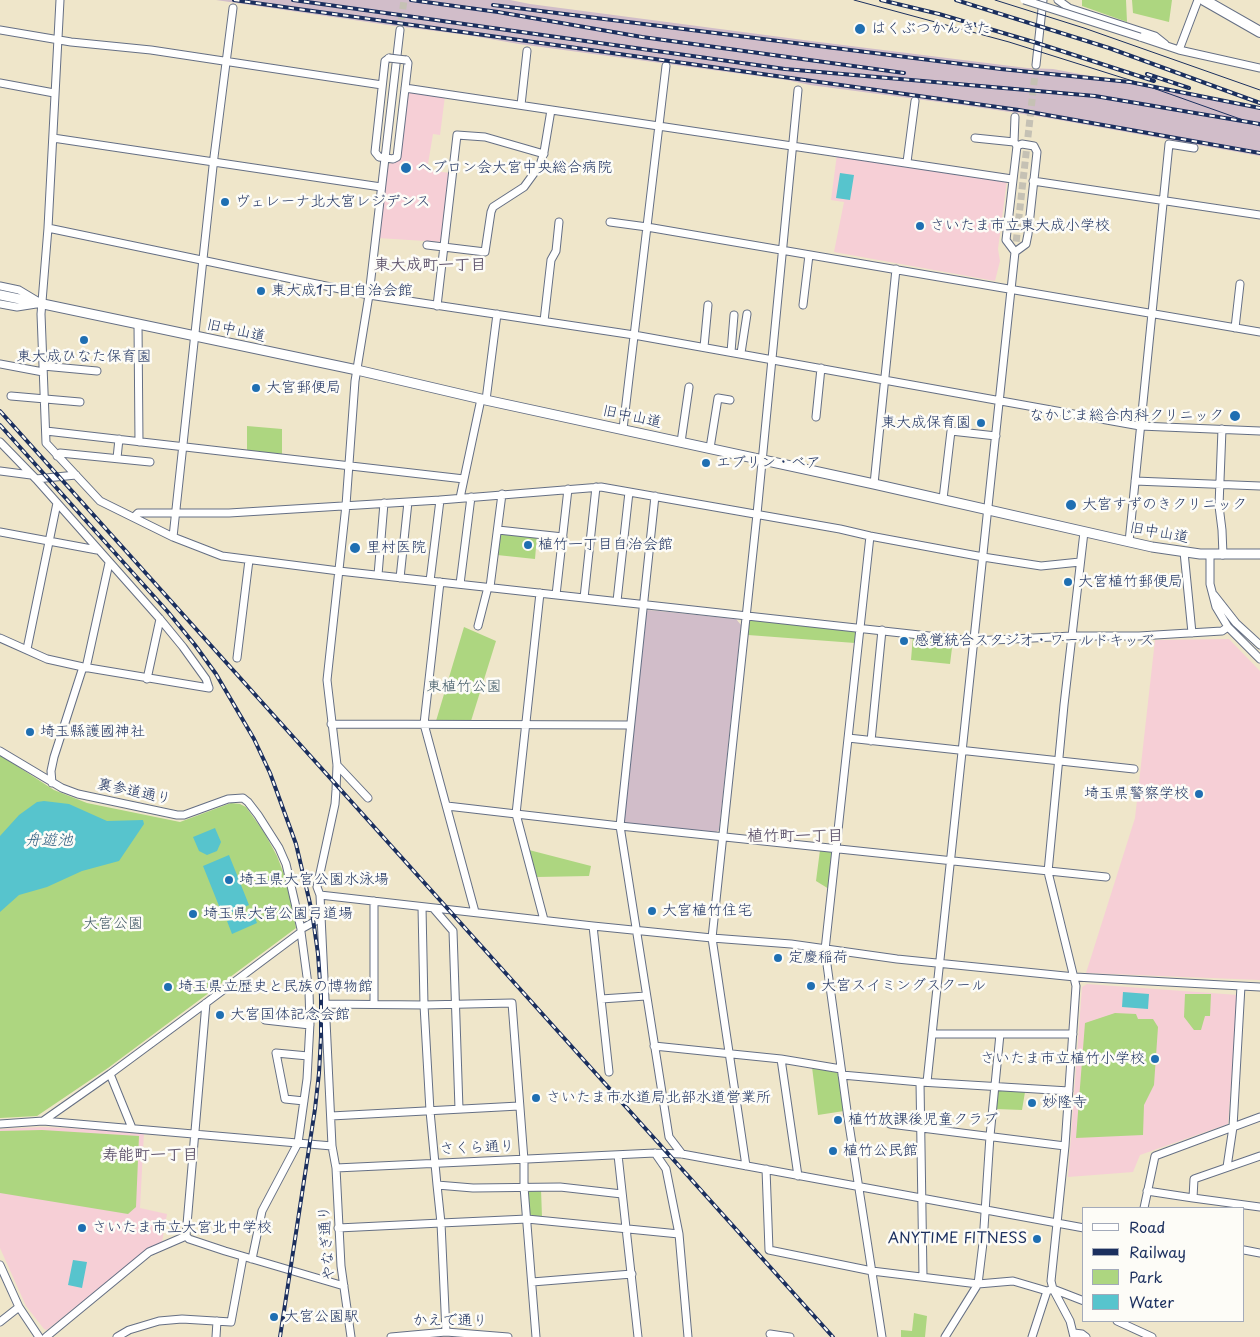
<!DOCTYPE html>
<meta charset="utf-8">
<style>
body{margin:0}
#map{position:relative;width:1260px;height:1337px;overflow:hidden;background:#efe6ca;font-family:"Playpen Sans",sans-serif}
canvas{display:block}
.legend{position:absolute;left:1082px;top:1207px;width:162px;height:115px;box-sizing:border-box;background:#fdfcf7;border:1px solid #a3aaba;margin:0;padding:6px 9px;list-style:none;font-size:15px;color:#1b2f5e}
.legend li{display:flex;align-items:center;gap:10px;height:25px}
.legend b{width:25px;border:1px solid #a3aaba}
</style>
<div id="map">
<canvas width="1260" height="1337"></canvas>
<ul class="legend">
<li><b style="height:6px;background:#fff"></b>Road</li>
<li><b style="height:6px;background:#1b2f5e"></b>Railway</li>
<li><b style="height:14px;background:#add680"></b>Park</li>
<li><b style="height:14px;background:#57c4cd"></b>Water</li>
</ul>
</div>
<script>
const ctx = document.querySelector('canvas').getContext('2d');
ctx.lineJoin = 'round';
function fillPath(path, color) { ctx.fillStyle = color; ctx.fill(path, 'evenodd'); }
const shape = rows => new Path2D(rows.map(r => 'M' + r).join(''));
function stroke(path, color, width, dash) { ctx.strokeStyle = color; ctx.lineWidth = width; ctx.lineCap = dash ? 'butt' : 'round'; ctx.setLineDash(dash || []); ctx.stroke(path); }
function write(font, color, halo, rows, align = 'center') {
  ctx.font = font + ' "Playpen Sans","Klee One",sans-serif'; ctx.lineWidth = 5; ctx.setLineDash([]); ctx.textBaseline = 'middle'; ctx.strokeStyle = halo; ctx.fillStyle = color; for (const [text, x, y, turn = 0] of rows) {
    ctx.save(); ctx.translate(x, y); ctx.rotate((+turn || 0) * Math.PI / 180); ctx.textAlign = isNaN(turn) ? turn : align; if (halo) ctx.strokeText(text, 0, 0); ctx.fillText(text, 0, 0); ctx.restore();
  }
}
fillPath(shape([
 [407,91,445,96,440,135,433,134,427,170,450,173,442,242,377,238,386,166,399,159],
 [837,154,1007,180,998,249,1000,261,995,281,834,252,844,202,831,200],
 [1229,639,1260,671,1260,980,1086,973,1135,818,1155,640],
 [1087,984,1238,995,1228,1124,1140,1155,1133,1172,1068,1177,1082,987],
 [42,1127,144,1132,140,1208,167,1214,162,1242,147,1249,47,1330,44,1329,26,1306,0,1248,0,1129]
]), '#f6cfd6');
fillPath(shape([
 [216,0,510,0,530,4,811,41,1027,68,1053,69,1260,108,1260,156,1037,116,962,105,810,85,787,80,519,44,467,35,388,25],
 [649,610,736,619,741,625,719,830,716,832,626,823,624,820,646,611]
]), '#d1bdc9');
fillPath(shape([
 [1082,0,1126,0,1127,22,1082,6],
 [1132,0,1172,0,1169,22,1133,13],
 [247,426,282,429,282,454,247,451],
 [500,531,537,535,535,559,497,555],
 [749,618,857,630,855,643,748,635],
 [464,627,496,641,471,721,436,721],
 [913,635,953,640,950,664,911,660],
 [0,755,54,790,87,803,180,822,231,803,240,804,246,807,264,832,277,856,287,882,296,928,108,1068,37,1116,0,1118],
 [529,850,591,866,589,876,537,877],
 [820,850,832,852,829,889,816,881],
 [1185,994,1211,994,1210,1016,1205,1016,1201,1030,1194,1030,1184,1017],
 [1115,1013,1136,1014,1138,1019,1153,1019,1158,1027,1154,1085,1144,1105,1143,1135,1076,1138,1085,1023],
 [812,1067,835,1070,839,1073,844,1111,818,1115],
 [998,1090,1025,1092,1022,1110,996,1109],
 [42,1130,139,1136,136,1207,128,1214,0,1193,0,1131],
 [529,1189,541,1189,542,1217,529,1215,527,1194],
 [914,1313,927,1316,925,1337,901,1337,901,1330,912,1331]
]), '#add680');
fillPath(shape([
 [840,173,854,175,850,200,836,198],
 [44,801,69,804,107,821,143,820,144,824,119,861,82,871,47,887,19,895,0,912,0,836,19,815,37,802],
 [215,828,221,842,217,851,207,855,199,851,193,837],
 [229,855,249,905,223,916,203,866],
 [252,910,257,923,232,934,227,921],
 [1123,992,1149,994,1148,1009,1122,1007],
 [73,1260,87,1262,82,1288,68,1285]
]), '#57c4cd');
stroke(shape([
 [400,30,404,0],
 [1015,252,1036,65]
]), '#c5c1b4', 7, [7, 3.5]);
const minor = shape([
 [60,0,48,228,41,314,46,443,100,501,173,537,222,556,339,571,974,641,1072,636,1139,636,1222,631,1228,627],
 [1058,0,1069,8,1155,36,1165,44],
 [0,30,71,42,151,50,382,85],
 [1140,37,1179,50,1260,68],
 [1179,50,1198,0],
 [389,58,385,61,375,152,379,157,393,159,397,157,408,63,406,60],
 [1036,65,1043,0],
 [0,83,54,93],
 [405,88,1012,179],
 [521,105,527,51],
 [1015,117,1014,142,1017,146,1006,240,1015,252,1026,244,1028,234,1037,152,1034,146,1022,144,1017,146],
 [53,138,381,187],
 [975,138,1014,142],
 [907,162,915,101],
 [1033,181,1260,215],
 [610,222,647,227,1260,332],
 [48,228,369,295,634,335,1140,426,1260,431],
 [427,245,485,252,491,212,493,207,524,187,540,165,544,152,551,110],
 [0,286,19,290,39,302],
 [0,304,17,307,36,304],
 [803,305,809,255],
 [437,306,457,135,485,137,544,154],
 [544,321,551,260,556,251,559,222],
 [138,324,139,442],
 [1235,328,1240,284],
 [704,347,708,305],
 [731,352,734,315],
 [741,353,747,314],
 [0,364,43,372],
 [43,366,97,371],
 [11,396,80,402],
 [486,400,497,314],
 [816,417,821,368],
 [623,429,666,66],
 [1222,429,1219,506,1222,530,1223,555],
 [46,431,464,479],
 [0,442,36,479,160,619,183,647,206,679,209,688],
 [681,442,689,387],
 [710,448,718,398,730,400],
 [57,456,60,453,150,462],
 [117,458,119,439],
 [0,471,31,475],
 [36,479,76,475],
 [1135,481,1260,486],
 [874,484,896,269],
 [655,496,620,826,669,1137,682,1154],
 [460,498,481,399],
 [943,499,951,431,996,436],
 [134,517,138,513,229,513,440,500],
 [498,530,563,537],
 [0,532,97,550],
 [870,536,825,950,848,1118,882,1337],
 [173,537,214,157,233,8],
 [1129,542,1169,144,1194,148],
 [1184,552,1192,633],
 [1210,555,1210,584,1216,607,1228,627,1260,659],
 [378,575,384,503],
 [400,578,408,502],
 [430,581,440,500,601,487,840,529,870,536,983,557,1041,566,1080,562],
 [440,582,424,724,475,912],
 [460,584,471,497],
 [490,587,502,494],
 [540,593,516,814,544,920],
 [556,595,568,489],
 [1214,595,1236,623,1260,645],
 [584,598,596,487],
 [617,601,629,492],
 [478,626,488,587],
 [0,638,47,659,83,667,209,688],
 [27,649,57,503],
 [237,658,249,560],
 [86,668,109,563],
 [147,679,160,619],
 [331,724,630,725],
 [848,738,1134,769],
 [871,741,882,630],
 [0,751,62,788,78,794,177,815,184,815,228,799,243,798,248,802,258,815,279,848,286,864,301,929,301,932,206,1003,110,1074,43,1121],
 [337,765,368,798],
 [52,783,51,771,54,757,83,667],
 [447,806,620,826,1106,877],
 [320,895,593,926,712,938,791,944,897,959,1075,977,1260,987],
 [374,901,374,1004],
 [422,907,424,1005,512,1003,524,1160,524,1187,536,1337],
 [434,909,453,931,459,1109],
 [593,926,609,1072],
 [301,929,321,918],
 [601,999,646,996],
 [324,1004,424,1005,430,1111,437,1185],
 [265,1020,310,1025],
 [932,1034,1073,1034],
 [654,1046,781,1059,841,1069],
 [781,1059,798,1176],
 [110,1074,132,1128],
 [842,1075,920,1082,1069,1091],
 [920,1082,923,1277],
 [927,1082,1015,252],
 [304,1101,285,1099,276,1053,308,1056],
 [331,1116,519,1106],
 [0,1124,43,1121,332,1146],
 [890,1124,1065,1146],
 [655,1153,666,1169,679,1234,688,1337],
 [618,1155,638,1337],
 [1260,1156,1194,1179,1193,1198,1260,1207],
 [746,1166,712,938,757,514,798,90],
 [1227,1167,1233,1127,1241,986],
 [336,1168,655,1153,682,1154,1084,1228],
 [766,1169,769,1250,872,1271,978,1284,1013,1281,1047,1291,1053,1289,1084,1301],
 [1147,1191,1193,1198],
 [1144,1208,1155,1156,1260,1117],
 [338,1228,441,1223,437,1185,473,1188,560,1187,622,1194],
 [186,1236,206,1003],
 [186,1236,189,1239,225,1251,344,1286],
 [1244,1250,1260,1253],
 [252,1259,262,1211,298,1143,307,1079,310,1023,309,992,301,932],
 [0,1265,19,1307,39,1337],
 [532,1282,632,1274],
 [1117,1321,1152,1337],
 [0,1322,19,1307],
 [446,1332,441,1223,527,1219,679,1234],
 [1074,1333,1082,1334,1086,1337],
 [770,1334,790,1337],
 [46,1337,149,1252,186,1236],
 [117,1337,129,1330,159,1321,182,1319,231,1322,243,1257],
 [216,1337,217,1321],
 [351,1337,341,1266,336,1168,332,1146,320,895,317,887,335,804,336,790,337,765,327,680,346,505,355,381,369,295,400,30],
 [391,1337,446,1332,508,1337],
 [945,1337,978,1284,983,1243,990,1136,1000,1034],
 [1032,1337,1047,1291],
 [1074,1337,1070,1321,1053,1289,1051,1281,1065,1146,1076,986,1048,872,1064,705,1084,532]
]);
const major = shape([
 [0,295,357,370,481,399,874,484,1152,547,1200,554,1260,554]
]);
const highway = shape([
 [1204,0,1260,32]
]);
stroke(minor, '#656f84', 9);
stroke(major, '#656f84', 11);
stroke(highway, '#656f84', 12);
stroke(minor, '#fff', 7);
stroke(major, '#fff', 9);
stroke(highway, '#fff', 10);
stroke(shape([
 [854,0,1009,42,1136,82,1260,126],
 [995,0,1084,28,1260,90]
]), '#1b2f5e', 1);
const rail = shape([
 [234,0,1019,110,1260,153],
 [293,0,785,69,1095,96,1260,124],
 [411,0,498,12,642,37,904,73],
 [881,0,939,14,1037,43,1154,81],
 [956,0,1109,48,1260,103],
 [493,5,1001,69,1130,82,1260,108],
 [1147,74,1189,88],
 [0,411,833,1337],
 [0,425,168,612,195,645,216,674,254,739,270,773,296,844,312,912,318,954,321,996,321,1036,319,1073,315,1109,280,1337]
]);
stroke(rail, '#1b2f5e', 4);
stroke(rail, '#fdfcf7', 2, [5.5]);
const minorBridge = shape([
 [1024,0,1140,37],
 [389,58,406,60]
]);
stroke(minorBridge, '#656f84', 9, []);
stroke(minorBridge, '#fff', 7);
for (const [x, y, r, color] of [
 [860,29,6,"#1f6fb2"],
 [406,168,6,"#1f6fb2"],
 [225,202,5,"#1f6fb2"],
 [920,226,5,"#1f6fb2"],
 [261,291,5,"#1f6fb2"],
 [84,340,5,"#1f6fb2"],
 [256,388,5,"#1f6fb2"],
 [1235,416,6,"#1f6fb2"],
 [981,423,5,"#1f6fb2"],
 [706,463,5,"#1f6fb2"],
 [1071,505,6,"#1f6fb2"],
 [528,545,5,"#1f6fb2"],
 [355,548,6,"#1f6fb2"],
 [1068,582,5,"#1f6fb2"],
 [904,641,5,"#1f6fb2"],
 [30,732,5,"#1f6fb2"],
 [1199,794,5,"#1f6fb2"],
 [229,880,5,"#1f6fb2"],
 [652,911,5,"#1f6fb2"],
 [193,914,5,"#1f6fb2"],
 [778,958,5,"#1f6fb2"],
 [811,986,5,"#1f6fb2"],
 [168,987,5,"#1f6fb2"],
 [220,1015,5,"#1f6fb2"],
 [1155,1059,5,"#1f6fb2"],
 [536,1098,5,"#1f6fb2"],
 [1032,1103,5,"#1f6fb2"],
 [838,1120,5,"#1f6fb2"],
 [833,1151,5,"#1f6fb2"],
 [82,1228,5,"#1f6fb2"],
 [1037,1239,5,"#1f6fb2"],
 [274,1317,5,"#1f6fb2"]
]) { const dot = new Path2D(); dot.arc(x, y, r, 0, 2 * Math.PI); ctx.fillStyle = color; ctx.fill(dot); stroke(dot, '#fdfcf7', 2); }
write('15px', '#1b2f5e', '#fdfcf7', [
 ["はくぶつかんきた",871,29],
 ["ヘブロン会大宮中央総合病院",417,168],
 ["ヴェレーナ北大宮レジデンス",235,202],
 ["さいたま市立東大成小学校",930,226],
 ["東大成1丁目自治会館",271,291],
 ["東大成ひなた保育園",84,357,"center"],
 ["大宮郵便局",266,388],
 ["なかじま総合内科クリニック",1224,416,"right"],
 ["東大成保育園",971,423,"right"],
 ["エブリン・ベア",716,463],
 ["大宮すずのきクリニック",1082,505],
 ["植竹一丁目自治会館",538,545],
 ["里村医院",366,548],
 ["大宮植竹郵便局",1078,582],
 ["感覚統合スタジオ・ワールドキッズ",914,641],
 ["埼玉縣護國神社",40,732],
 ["埼玉県警察学校",1189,794,"right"],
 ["埼玉県大宮公園水泳場",239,880],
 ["大宮植竹住宅",662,911],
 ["埼玉県大宮公園弓道場",203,914],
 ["定慶稲荷",788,958],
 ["大宮スイミングスクール",821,986],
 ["埼玉県立歴史と民族の博物館",178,987],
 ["大宮国体記念会館",230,1015],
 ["さいたま市立植竹小学校",1145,1059,"right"],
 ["さいたま市水道局北部水道営業所",546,1098],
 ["妙隆寺",1042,1103],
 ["植竹放課後児童クラブ",848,1120],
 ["植竹公民館",843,1151],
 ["さいたま市立大宮北中学校",92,1228],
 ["ANYTIME FITNESS",1027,1239,"right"],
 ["大宮公園駅",284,1317]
], 'left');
write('15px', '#1b2f5e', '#fdfcf7', [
 ["旧中山道",236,331,12],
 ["旧中山道",632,417,12],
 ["旧中山道",1159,533,10],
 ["裏参道通り",134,792,12],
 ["さくら通り",477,1148,-2],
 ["やなぎ通り",327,1243,-94],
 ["かえで通り",450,1321]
]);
write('15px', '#405966', '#fdfcf7', [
 ["東植竹公園",464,687],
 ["大宮公園",113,924]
]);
write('bold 16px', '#645971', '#fdfcf7', [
 ["東大成町一丁目",430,266],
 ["植竹町一丁目",795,837],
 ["寿能町一丁目",150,1156]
]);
write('italic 16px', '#2d5c7f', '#fdfcf7', [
 ["舟遊池",49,841]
]);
</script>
